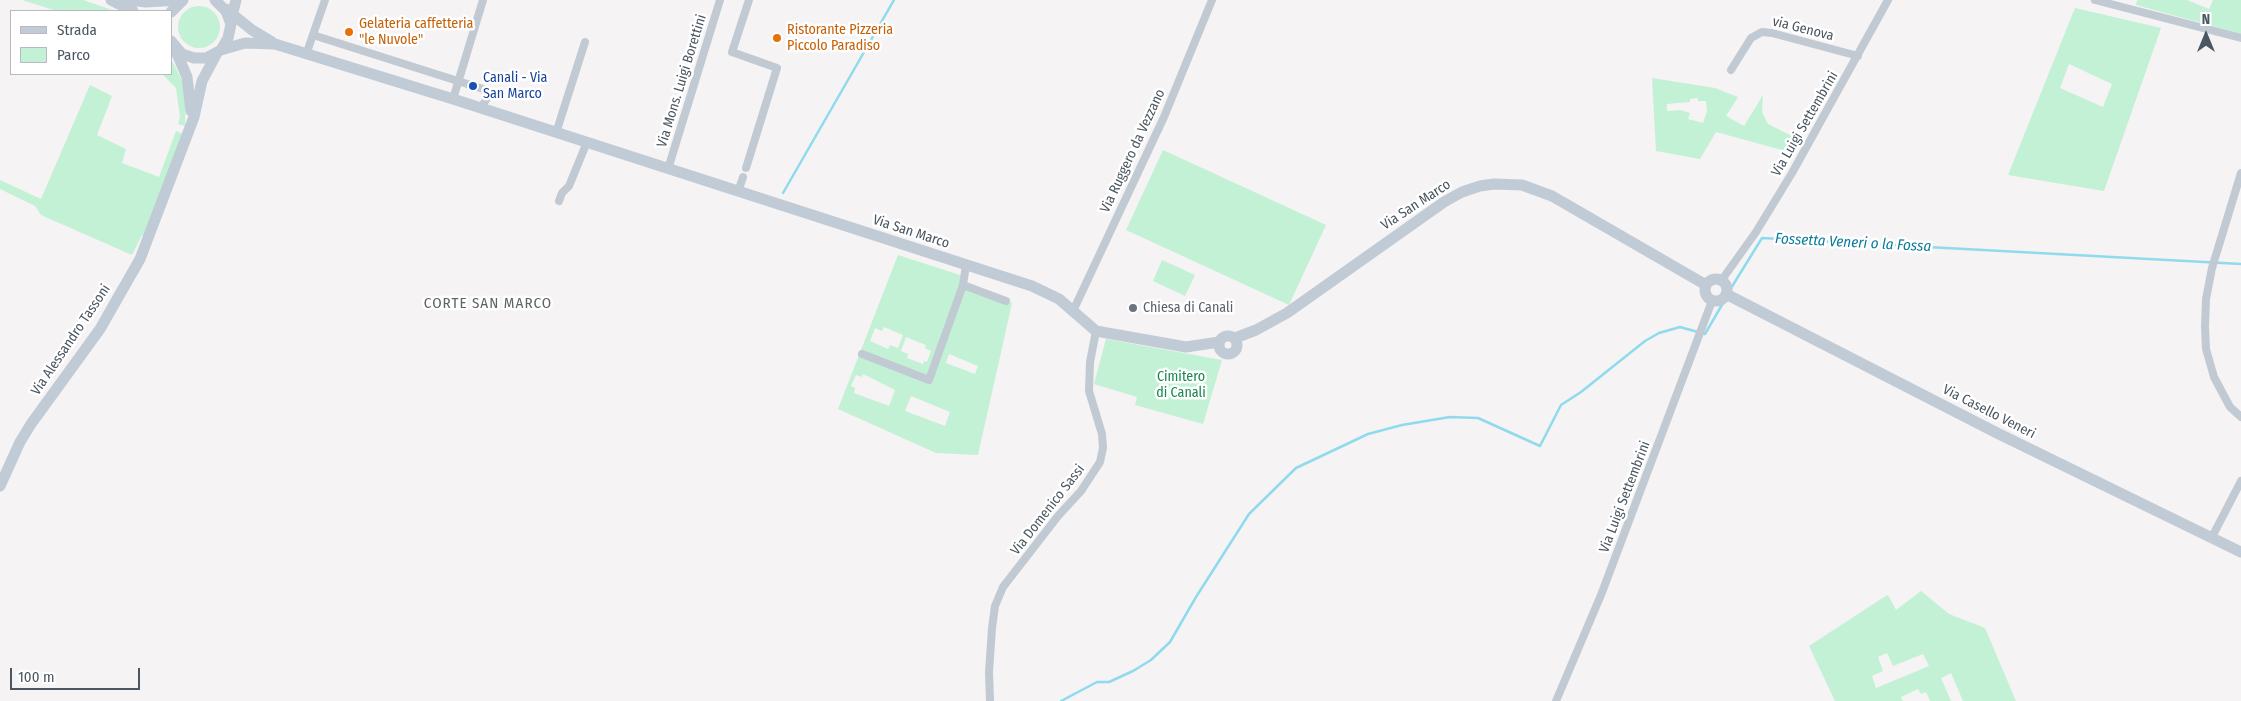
<!DOCTYPE html>
<style>
body{margin:0}
#map{position:relative;width:2241px;height:701px;overflow:hidden;background:#f5f3f3;font-family:"Fira Sans Condensed",sans-serif}
canvas{display:block}
.legend{position:absolute;left:10px;top:10px;width:162px;height:65px;box-sizing:border-box;background:#fff;border:1px solid #b7bbc0;margin:0;padding:6px 9px;list-style:none;font-size:15px;color:#4a5661}
.legend li{display:flex;align-items:center;gap:10px;height:25px}
.legend b{width:25px;border:1px solid #b7bbc0}
.north{position:absolute;left:2181px;top:10px;width:50px;height:50px;-webkit-text-stroke:4px #fff;paint-order:stroke;rotate:0deg;font-size:14px;font-weight:700;line-height:20px;text-align:center;color:#4a5661}
.north::after{content:'';display:block;margin:auto;width:18px;height:22px;background:#4a5661;clip-path:polygon(50% 0,100% 100%,50% 72%,0 100%)}
.scale{position:absolute;left:10px;top:668px;width:130px;height:22px;box-sizing:border-box;border:2px solid #4a5661;border-top:0;padding-left:6px;font-size:15px;line-height:18px;white-space:nowrap;color:#4a5661;-webkit-text-stroke:4px #fff;paint-order:stroke}
</style>
<div id="map">
<canvas width="2241" height="701"></canvas>
<ul class="legend">
<li><b style="height:6px;background:#c1cbd6"></b>Strada</li>
<li><b style="height:14px;background:#c3f1d5"></b>Parco</li>
</ul>
<div class="north">N</div>
<div class="scale">100 m</div>
</div>
<script>
const ctx = document.querySelector('canvas').getContext('2d');
ctx.lineJoin = 'round';
function fillPath(path, color) { ctx.fillStyle = color; ctx.fill(path, 'evenodd'); }
const shape = rows => new Path2D(rows.map(r => 'M' + r).join(''));
function stroke(path, color, width, dash) { ctx.strokeStyle = color; ctx.lineWidth = width; ctx.lineCap = dash ? 'butt' : 'round'; ctx.setLineDash(dash || []); ctx.stroke(path); }
function write(font, color, halo, rows, align = 'center') {
  ctx.font = font + ' "Fira Sans Condensed",sans-serif'; ctx.lineWidth = 5; ctx.setLineDash([]); ctx.textBaseline = 'middle'; ctx.strokeStyle = halo; ctx.fillStyle = color; for (const [text, x, y, turn = 0] of rows) {
    ctx.save(); ctx.translate(x, y); ctx.rotate((+turn || 0) * Math.PI / 180); ctx.textAlign = isNaN(turn) ? turn : align; if (halo) ctx.strokeText(text, 0, 0); ctx.fillText(text, 0, 0); ctx.restore();
  }
}
fillPath(shape([
 [22,0,83,0,115,11,57,11],
 [2137,0,2187,0,2209,9,2213,0,2241,0,2241,34,2136,5],
 '178 27a21 21 0 1 1 42 0a21 21 0 1 1-42 0Z',
 [2075,8,2161,28,2104,191,2008,175],
 [2069,64,2112,84,2103,107,2060,88],
 [171,59,186,88,185,126,178,124,180,117,176,88,162,74,171,74],
 [1652,78,1715,88,1738,97,1726,116,1744,126,1763,95,1762,112,1768,124,1800,140,1793,153,1716,132,1700,159,1656,151],
 [1698,98,1698,101,1706,101,1707,111,1703,123,1688,119,1690,113,1680,110,1667,111,1667,104,1690,102,1690,99],
 [90,85,112,96,97,135,126,149,122,163,159,177,176,131,187,136,149,237,142,235,132,255,41,215,35,206,0,189,0,180,41,199],
 [1163,150,1326,225,1289,305,1126,230],
 [898,255,963,276,963,286,1012,303,978,455,936,453,838,409],
 [884,327,903,335,898,348,890,345,888,349,870,341,875,328,882,331],
 [906,337,926,345,925,348,931,351,927,362,924,361,923,364,907,358,908,354,901,351],
 [949,354,978,366,975,374,946,363],
 [863,374,895,390,889,406,854,393,855,388,851,386,856,375,862,377],
 [911,396,950,412,945,426,905,411],
 [1162,260,1195,275,1185,296,1153,281],
 [1106,339,1222,360,1203,424,1135,405,1137,397,1094,384],
 [1921,591,1949,614,1985,628,2016,701,1963,701,1951,673,1941,678,1951,701,1930,701,1926,692,1921,694,1918,689,1901,697,1903,701,1835,701,1809,646,1884,597,1888,595,1896,610],
 [1887,653,1893,666,1923,654,1929,666,1876,688,1872,676,1883,671,1878,657]
]), '#c3f1d5');
stroke(shape([
 [783,193,894,0],
 [1728,293,1762,238,2241,264],
 [1061,701,1097,682,1109,682,1133,671,1151,660,1170,642,1196,597,1249,514,1296,468,1368,434,1402,425,1450,417,1478,418,1540,446,1561,405,1581,392,1645,341,1659,333,1680,327,1705,334,1726,298]
]), '#90daee', 2.5);
stroke(shape([
 [2095,0,2241,38],
 [313,35,483,89,487,93,487,98,481,108],
 [307,52,325,0],
 [1731,70,1751,38,1762,32,1772,33,1858,56],
 [453,99,483,0],
 [556,133,585,42],
 [746,168,777,68,732,52,749,0],
 [668,169,720,0],
 [2241,173,2212,268,2206,299,2205,327,2206,349,2214,377,2230,407,2241,417],
 [738,192,743,177],
 [559,201,562,193,569,186,587,142],
 [966,265,963,285,1006,301],
 [1721,281,1756,232,1792,173,1888,0],
 [1073,311,1164,117,1212,0],
 [862,354,929,380,963,285],
 [2212,537,2241,481],
 [990,701,989,672,992,628,995,606,1003,587,1058,516,1081,491,1100,462,1103,448,1102,434,1089,391,1090,362,1096,331],
 [1556,701,1601,595,1712,301]
]), '#c1cad2', 8);
stroke(shape([
 [111,0,133,11],
 [128,0,146,2,178,0],
 [226,9,252,30,272,42],
 [171,12,183,0],
 [231,20,236,0],
 [171,41,182,54,194,58,206,58,221,50,228,38,231,24,226,11,215,0],
 [175,49,187,77,191,111],
 [221,50,245,43,275,44,453,99,1032,286,1059,299,1096,331,1186,347,1219,342],
 '1705 290a11 11 0 1 1 22 0a11 11 0 1 1-22 0Z',
 [1726,294,1997,433,2241,552],
 '1219 345a9 9 0 1 1 18 0a9 9 0 1 1-18 0Z',
 [1235,338,1256,330,1287,313,1444,202,1462,192,1480,186,1494,184,1522,185,1552,196,1706,285],
 [0,486,20,442,31,424,100,329,140,259,194,117,202,81,217,53]
]), '#c1cbd6', 11);
for (const [x, y, r, color] of [
 [349,32,5,"#e8710a"],
 [777,38,5,"#e8710a"],
 [473,86,5,"#1a4fb4"],
 [1133,308,5,"#6b7280"]
]) { const dot = new Path2D(); dot.arc(x, y, r, 0, 2 * Math.PI); ctx.fillStyle = color; ctx.fill(dot); stroke(dot, '#fff', 2); }
write('14px', '#c56008', '#fff', [
 ["Gelateria caffetteria",359,24],
 ["\"le Nuvole\"",359,40],
 ["Ristorante Pizzeria",787,30],
 ["Piccolo Paradiso",787,46]
], 'left');
write('14px', '#4a5661', '#fff', [
 ["via Genova",1803,29,14],
 ["Via Mons. Luigi Borettini",682,81,-73],
 ["Via Luigi Settembrini",1805,124,-60],
 ["Via Ruggero da Vezzano",1133,151,-65],
 ["Via San Marco",1416,205,-33],
 ["Via San Marco",911,232,18],
 ["Via Alessandro Tassoni",71,340,-56],
 ["Via Casello Veneri",1989,412,27],
 ["Via Luigi Settembrini",1625,497,-69],
 ["Via Domenico Sassi",1048,510,-52]
]);
write('14px', '#164399', '#fff', [
 ["Canali - Via",483,78],
 ["San Marco",483,94]
], 'left');
write('14px', '#5b616d', '#fff', [
 ["Chiesa di Canali",1143,308]
], 'left');
write('14px', '#17864f', '#fff', [
 ["Cimitero",1181,377],
 ["di Canali",1181,393]
]);
write('italic 15px', '#0c7c9b', '#fff', [
 ["Fossetta Veneri o la Fossa",1853,243,3]
]);
ctx.letterSpacing = '1px';
write('15px', '#5f6368', '#fff', [
 ["CORTE SAN MARCO",488,304]
]);
ctx.letterSpacing = '0px';
</script>
